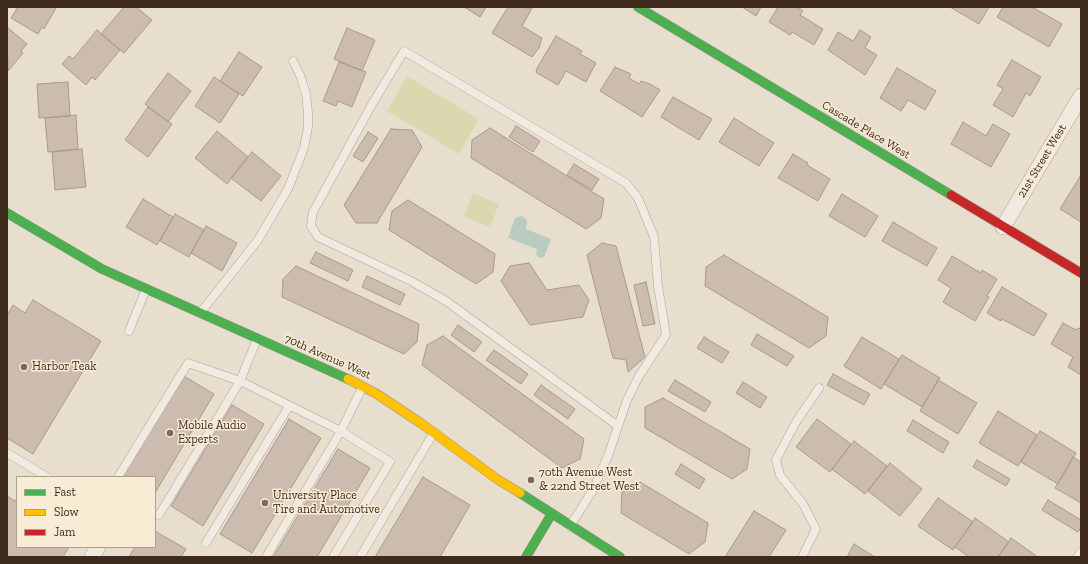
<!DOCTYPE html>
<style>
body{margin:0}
#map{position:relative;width:1088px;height:564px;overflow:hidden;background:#e8dece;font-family:"Zilla Slab",serif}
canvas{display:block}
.frame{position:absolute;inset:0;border:8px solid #3e2b1e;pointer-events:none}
.legend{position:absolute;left:16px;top:476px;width:140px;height:72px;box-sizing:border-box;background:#f9ecd5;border:1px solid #ae9f8c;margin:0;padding:5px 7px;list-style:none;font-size:12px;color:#3e2b1e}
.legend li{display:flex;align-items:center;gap:8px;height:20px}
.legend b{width:20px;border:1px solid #ae9f8c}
</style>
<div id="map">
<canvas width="1088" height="564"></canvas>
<div class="frame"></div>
<ul class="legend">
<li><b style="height:5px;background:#4caf50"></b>Fast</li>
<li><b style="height:5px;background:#ffc107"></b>Slow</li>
<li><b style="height:5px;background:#c62828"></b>Jam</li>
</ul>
</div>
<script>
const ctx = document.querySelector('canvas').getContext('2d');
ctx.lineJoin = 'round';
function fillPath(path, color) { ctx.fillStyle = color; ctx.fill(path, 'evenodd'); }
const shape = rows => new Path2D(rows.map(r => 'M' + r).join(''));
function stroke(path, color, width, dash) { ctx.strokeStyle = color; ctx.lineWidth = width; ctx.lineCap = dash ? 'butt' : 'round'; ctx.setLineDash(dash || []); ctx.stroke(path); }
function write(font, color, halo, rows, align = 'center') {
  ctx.font = font + ' "Zilla Slab",serif'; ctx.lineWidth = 3; ctx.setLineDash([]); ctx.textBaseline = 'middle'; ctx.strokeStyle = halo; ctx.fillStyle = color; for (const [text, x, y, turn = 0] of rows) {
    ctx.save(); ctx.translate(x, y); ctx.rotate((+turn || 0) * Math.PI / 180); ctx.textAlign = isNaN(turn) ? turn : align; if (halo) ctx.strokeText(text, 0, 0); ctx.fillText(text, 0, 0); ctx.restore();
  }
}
fillPath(shape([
 [407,76,479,119,459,154,387,111],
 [473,193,499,204,490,227,464,217]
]), '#dbd7af');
fillPath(shape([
 [522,216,526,219,527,221,526,229,551,239,544,257,539,258,536,254,537,249,508,238,515,218]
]), '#baccc0');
const building = shape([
 [18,7,55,7,56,8,44,29,42,27,38,34,11,18,18,7],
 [124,7,136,7,152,20,124,53,101,34,124,7],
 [464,7,486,7,480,17,464,7],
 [508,7,532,8,522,26,542,38,539,48,532,57,492,33,508,7],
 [742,7,761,7,756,16,742,7],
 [778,7,797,7,803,11,800,15,823,29,814,45,792,32,790,35,769,22,778,7],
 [950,7,989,7,979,24,950,7],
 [1003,7,1032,7,1062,24,1049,47,997,17,1003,7],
 [7,27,27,44,21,51,23,53,8,71,7,27],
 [347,28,375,40,362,71,334,59,347,28],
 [97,30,120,50,95,80,92,77,86,85,62,64,69,56,73,59,97,30],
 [860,30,871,37,865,48,877,55,865,75,828,50,838,32,853,41,860,30],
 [556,36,582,51,580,54,596,63,586,82,566,71,558,85,537,73,536,70,556,36],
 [239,52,262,67,243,96,220,81,239,52],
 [1012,60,1041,77,1030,96,1026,93,1013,117,993,105,1003,89,997,85,1012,60],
 [339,62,366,72,352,107,338,101,336,106,323,101,339,62],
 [615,67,631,74,629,78,639,84,641,81,650,84,660,90,642,117,600,91,615,67],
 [897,68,936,91,925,110,908,100,901,111,880,98,897,68],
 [168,73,191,91,168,122,145,104,168,73],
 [214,77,239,94,220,123,195,106,214,77],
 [68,82,70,116,39,118,37,84,68,82],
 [673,97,712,119,699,140,661,117,673,97],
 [148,107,172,124,148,157,125,140,148,107],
 [76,115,78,149,48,152,45,118,76,115],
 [734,118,774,143,759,166,719,142,734,118],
 [963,122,986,136,993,124,1010,134,991,167,951,144,963,122],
 [516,126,540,141,533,152,509,137,516,126],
 [490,128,604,199,601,218,586,229,471,158,472,140,490,128],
 [391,129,412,130,422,147,377,223,356,223,344,205,391,129],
 [217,131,248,157,227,184,195,158,217,131],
 [368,132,378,138,363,162,353,156,368,132],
 [82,149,86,187,55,190,52,152,82,149],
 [252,152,281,176,261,201,231,178,252,152],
 [793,154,808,163,807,165,830,179,818,201,778,178,793,154],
 [574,164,599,179,592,190,567,175,574,164],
 [1081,175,1081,222,1060,209,1081,175],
 [842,194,878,216,865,237,829,216,842,194],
 [143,199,173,217,157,245,126,227,143,199],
 [408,200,495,254,493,272,476,284,389,230,392,211,408,200],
 [175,214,204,230,189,257,160,241,175,214],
 [893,222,937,248,927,266,882,241,893,222],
 [206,226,237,243,222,271,191,253,206,226],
 [602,243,616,246,645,357,628,372,626,360,613,358,587,255,602,243],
 [316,252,353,270,348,281,310,263,316,252],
 [724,255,828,317,826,336,809,348,705,286,706,267,724,255],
 [952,256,981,273,982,270,997,279,987,296,989,297,975,321,943,302,951,288,938,280,952,256],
 [529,263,547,290,579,285,589,300,583,317,530,325,501,281,510,266,529,263],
 [296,266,419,324,417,342,404,354,282,297,283,279,296,266],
 [367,276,405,294,400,305,362,287,367,276],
 [646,282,655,324,643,326,634,285,646,282],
 [1002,287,1047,314,1034,336,1002,319,1001,321,987,313,1002,287],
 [33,300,101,341,33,454,7,438,7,315,13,305,25,313,33,300],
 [1063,323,1076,330,1078,328,1081,329,1081,375,1068,367,1073,357,1051,344,1063,323],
 [458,325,482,342,474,352,451,335,458,325],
 [757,334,794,356,787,366,751,345,757,334],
 [443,336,584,439,580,459,562,468,422,365,427,345,443,336],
 [704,337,729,352,722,363,697,348,704,337],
 [862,337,899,359,881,389,844,366,862,337],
 [494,350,528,374,521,384,486,360,494,350],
 [902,355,940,378,922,407,884,384,902,355],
 [833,374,870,394,864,405,827,385,833,374],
 [182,375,214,394,155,493,155,477,121,476,182,375],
 [675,380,711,402,705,412,668,391,675,380],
 [938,380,977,403,958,434,920,411,938,380],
 [743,382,767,397,760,408,736,393,743,382],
 [541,385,575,409,568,419,534,395,541,385],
 [663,398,750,449,747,469,732,479,645,428,645,407,663,398],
 [232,405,264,424,203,526,171,506,232,405],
 [998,411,1037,435,1018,466,979,443,998,411],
 [289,419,321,438,252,553,220,534,289,419],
 [817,419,851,444,830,472,796,447,817,419],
 [913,420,949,442,943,453,907,431,913,420],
 [1040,431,1076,453,1058,484,1021,462,1040,431],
 [854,441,887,466,865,494,832,469,854,441],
 [338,449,370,468,317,557,273,557,338,449],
 [1073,457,1081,462,1081,503,1055,488,1073,457],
 [977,460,1010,479,1006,486,973,467,977,460],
 [890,463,922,489,900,516,868,491,890,463],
 [681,464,705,479,699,489,675,474,681,464],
 [423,477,470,505,440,557,375,557,423,477],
 [640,482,708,523,705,542,689,554,621,513,622,492,640,482],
 [7,496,15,501,17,498,17,547,69,547,63,557,7,557,7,496],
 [938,498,973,522,953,550,918,526,938,498],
 [1048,500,1081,520,1081,527,1078,532,1042,510,1048,500],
 [754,511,786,530,769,557,725,557,754,511],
 [975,518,1009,542,998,557,969,557,955,547,975,518],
 [155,531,186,549,181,557,129,557,135,547,155,547,155,531],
 [1011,538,1038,557,998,557,1011,538],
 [854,544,875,557,847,557,854,544]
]);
fillPath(building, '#ccbcaf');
stroke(building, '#a9998d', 1);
const lane = shape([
 [201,312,258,240,288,189,304,148,308,127,308,113,306,94,300,75,293,61],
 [129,331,146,289],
 [257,339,240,381,341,431,390,462,333,557],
 [7,453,47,477],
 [118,477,188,363,240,381,159,515],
 [570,526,593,490,603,467,608,456,627,400,639,376,666,335,658,286,654,237,638,198,626,183,404,51,371,106,313,212,311,226,318,237,411,281,446,301,618,426],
 [206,543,289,406],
 [266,557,341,431,362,388],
 [360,557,433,434],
 [802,557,816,529,803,504,780,475,776,460,796,422,819,388],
 [1077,557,1081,552]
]);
const street = shape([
 [1003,227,1081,96],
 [92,557,98,547]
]);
const fast = shape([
 [638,7,951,195],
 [7,213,102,269,348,379],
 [520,493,620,557],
 [526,557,551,515]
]);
const slow = shape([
 [348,379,377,394,422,424,497,479,520,493]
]);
const jam = shape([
 [951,195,1081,273]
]);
stroke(lane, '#aea397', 9);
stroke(street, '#aea397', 16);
stroke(fast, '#9d9387', 10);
stroke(slow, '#9d9387', 10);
stroke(jam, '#9d9387', 10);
stroke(lane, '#f0eae1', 8);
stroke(street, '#f0eae1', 15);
stroke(fast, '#4caf50', 9);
stroke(slow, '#ffc107', 9);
stroke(jam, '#c62828', 9);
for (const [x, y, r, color] of [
 [24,367,4,"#7a6a5c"],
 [170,433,4,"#7a6a5c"],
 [531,480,4,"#7a6a5c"],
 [265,503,4,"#7a6a5c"]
]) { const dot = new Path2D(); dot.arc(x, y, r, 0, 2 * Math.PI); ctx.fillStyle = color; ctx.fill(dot); stroke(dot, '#f9ecd5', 1.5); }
write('12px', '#3e2b1e', '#f9ecd5', [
 ["Cascade Place West",866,130,31],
 ["21st Street West",1042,161,-59],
 ["70th Avenue West",328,357,24]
]);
write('12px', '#3e2b1e', '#f9ecd5', [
 ["Harbor Teak",32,367],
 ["Mobile Audio",178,426],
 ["Experts",178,440],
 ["70th Avenue West",539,473],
 ["& 22nd Street West",539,487],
 ["University Place",273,496],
 ["Tire and Automotive",273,510]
], 'left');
</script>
